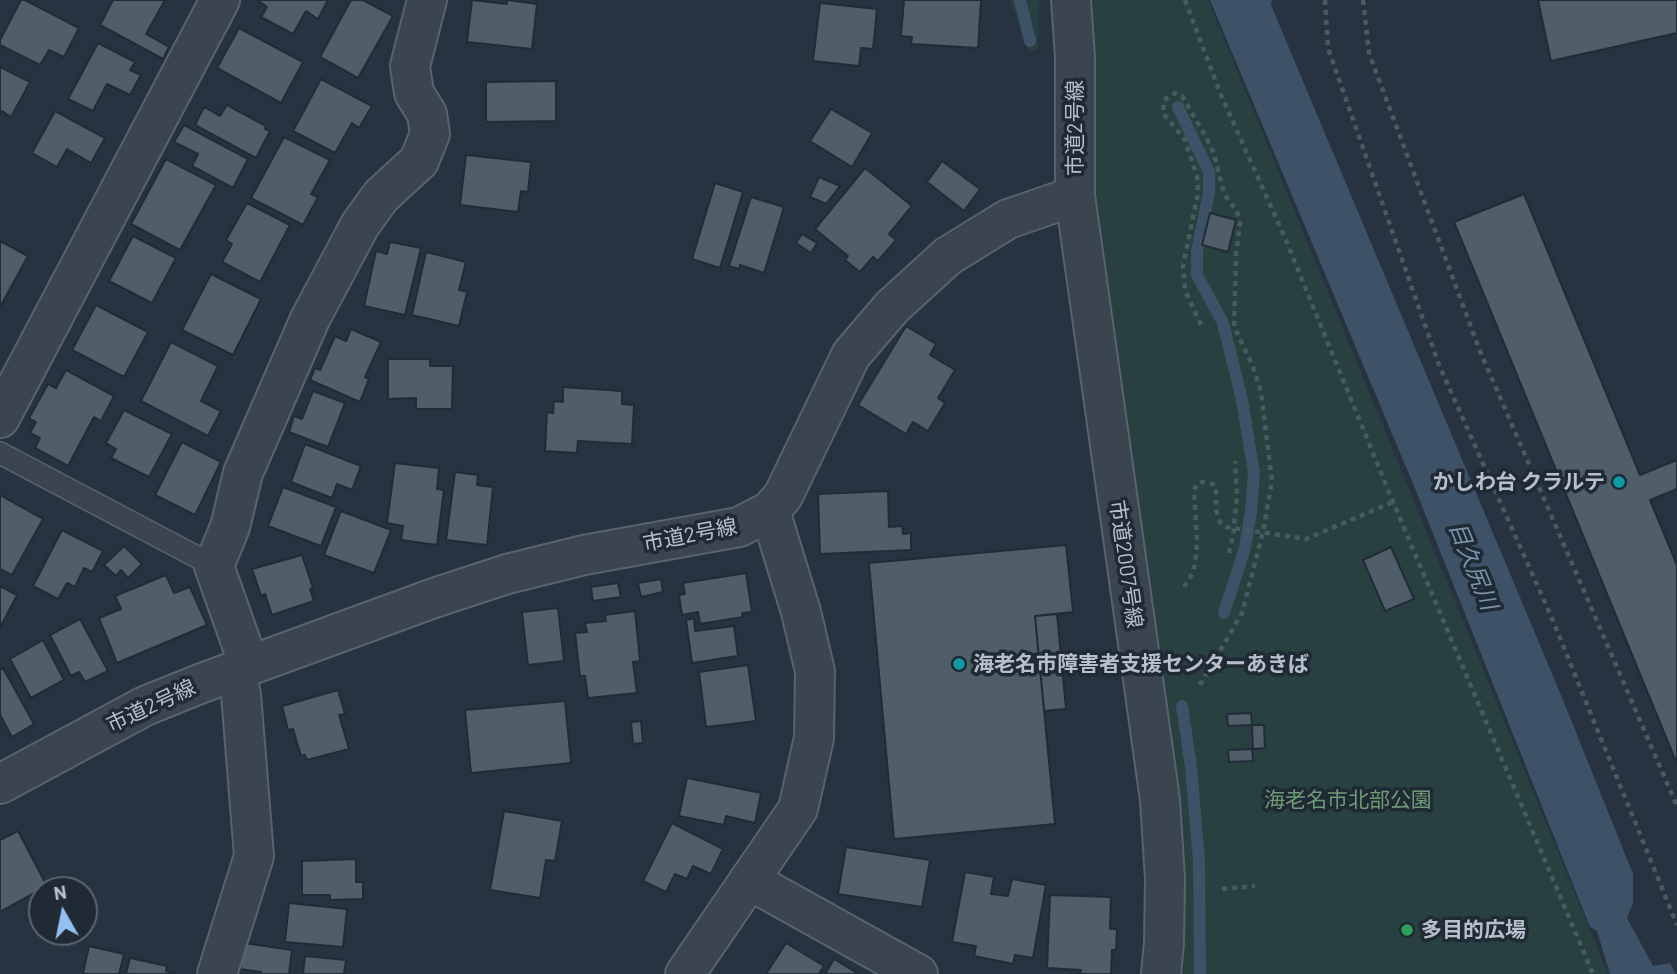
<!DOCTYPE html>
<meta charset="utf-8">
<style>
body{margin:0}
#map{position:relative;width:1677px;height:974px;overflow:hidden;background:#273340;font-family:Barlow,sans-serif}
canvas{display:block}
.north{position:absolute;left:28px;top:876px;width:70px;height:70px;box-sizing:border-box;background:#1f2a35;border:2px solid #5c6671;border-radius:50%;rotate:351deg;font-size:19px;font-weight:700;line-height:28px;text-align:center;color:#b7c0ca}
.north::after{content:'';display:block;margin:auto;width:24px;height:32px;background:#92c0f4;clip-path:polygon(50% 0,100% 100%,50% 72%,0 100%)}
</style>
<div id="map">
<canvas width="1677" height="974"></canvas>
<div class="north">N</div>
</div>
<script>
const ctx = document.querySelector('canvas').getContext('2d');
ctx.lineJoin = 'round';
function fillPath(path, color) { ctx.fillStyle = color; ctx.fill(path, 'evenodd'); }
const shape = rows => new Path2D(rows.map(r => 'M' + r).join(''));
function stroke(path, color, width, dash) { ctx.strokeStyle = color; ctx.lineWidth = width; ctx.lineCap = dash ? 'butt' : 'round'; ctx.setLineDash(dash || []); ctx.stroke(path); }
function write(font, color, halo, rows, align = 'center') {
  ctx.font = font + ' Barlow,"Noto Sans JP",sans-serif'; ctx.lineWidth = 7; ctx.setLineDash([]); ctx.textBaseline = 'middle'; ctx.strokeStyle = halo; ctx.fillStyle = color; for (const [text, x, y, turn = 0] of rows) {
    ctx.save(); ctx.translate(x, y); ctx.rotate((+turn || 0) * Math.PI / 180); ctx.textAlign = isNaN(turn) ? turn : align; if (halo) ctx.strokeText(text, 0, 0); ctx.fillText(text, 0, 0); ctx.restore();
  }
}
fillPath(shape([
 [1010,0,1039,0,1038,50,1029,52],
 [1093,0,1208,0,1608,974,1179,974,1160,689,1095,197]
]), '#294041');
fillPath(shape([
 [1210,0,1272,0,1271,5,1561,695,1633,874,1633,903,1627,918,1653,966,1670,963,1676,974,1610,974,1597,931,1590,927,1414,486]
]), '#3d5267');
stroke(shape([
 [1020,0,1030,41],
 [1178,107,1209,172,1209,193,1197,251,1197,275,1223,323,1242,400,1254,473,1251,511,1245,548,1224,613],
 [1182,706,1191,767,1199,861,1200,974]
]), '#3d5267', 12);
const building = shape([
 [21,0,25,0,79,28,64,57,49,50,40,65,0,45,0,40,21,0],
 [113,0,165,0,146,34,169,47,163,59,100,25,113,0],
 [257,0,328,0,318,19,306,11,293,34,261,17,267,7,257,0],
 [351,0,363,0,393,16,358,78,320,57,351,0],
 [472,0,507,4,507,0,537,4,532,49,467,42,472,0],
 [904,0,981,0,978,48,911,44,912,37,901,36,904,0],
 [1538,0,1677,0,1677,33,1551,61,1538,0],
 [820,3,877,9,873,49,861,48,859,66,813,61,820,3],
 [239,28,303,62,281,103,217,68,239,28],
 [98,43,135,62,130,70,141,75,130,95,107,84,93,111,68,99,98,43],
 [0,67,30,82,11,117,2,111,0,114,0,67],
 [321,79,372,106,359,128,352,123,335,153,293,131,321,79],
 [556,81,556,121,486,122,486,82,556,81],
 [227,105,266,126,265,129,270,131,256,158,195,125,204,107,220,116,227,105],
 [831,109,872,133,852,167,810,141,831,109],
 [55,111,105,138,91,163,67,149,57,167,32,153,55,111],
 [184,125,248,159,233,188,192,166,198,154,174,142,184,125],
 [284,137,330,160,311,194,318,197,303,225,251,198,284,137],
 [466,155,531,162,528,192,521,191,518,212,460,205,466,155],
 [166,159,216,185,180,250,131,224,166,159],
 [942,161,980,189,964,211,927,182,942,161],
 [865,168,912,206,889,234,896,240,878,261,873,257,860,272,845,260,848,256,815,229,865,168],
 [819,177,840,186,826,204,810,197,819,177],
 [715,183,743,192,720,268,692,259,715,183],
 [1524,194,1640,475,1677,460,1677,489,1650,500,1677,565,1677,764,1454,222,1524,194],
 [751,197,784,207,764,273,740,265,739,269,729,266,751,197],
 [247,203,290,225,260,282,222,262,232,244,226,240,247,203],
 [1210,213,1236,220,1228,252,1202,245,1210,213],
 [802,234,817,243,811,253,796,243,802,234],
 [133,236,176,258,152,303,109,281,133,236],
 [0,241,28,256,0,307,0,241],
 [390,242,421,248,405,315,364,306,376,251,387,254,390,242],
 [426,252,466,262,459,290,467,292,459,326,412,315,426,252],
 [211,274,261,299,233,355,182,330,211,274],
 [96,305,148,332,124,377,72,350,96,305],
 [906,326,936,344,930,355,955,370,938,398,945,403,928,431,913,422,906,434,858,405,906,326],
 [351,329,381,342,365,377,369,379,360,402,310,380,315,368,320,370,335,336,346,341,351,329],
 [171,342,218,366,201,401,221,411,208,436,141,401,171,342],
 [388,359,430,359,430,366,453,366,452,409,416,409,416,398,388,399,388,359],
 [66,370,114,396,101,421,94,417,68,466,35,448,40,438,30,433,36,422,29,418,48,384,56,388,66,370],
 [563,387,622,391,622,404,634,405,632,444,578,441,577,453,545,451,547,412,553,413,554,401,563,402,563,387],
 [313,391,345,403,328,447,289,432,294,416,302,419,313,391],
 [124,410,172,434,149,477,111,458,116,449,106,443,124,410],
 [182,442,221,462,195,515,155,495,182,442],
 [305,444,361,466,352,490,337,484,332,498,291,482,305,444],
 [395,463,439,468,437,489,444,490,437,545,401,540,403,526,387,523,395,463],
 [455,472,478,475,477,485,493,487,487,545,446,540,455,472],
 [283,487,336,507,321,546,268,526,283,487],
 [888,491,889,527,902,526,903,534,911,533,911,550,820,554,818,494,888,491],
 [0,495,43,519,12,575,0,569,0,495],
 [341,511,391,530,374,573,324,555,341,511],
 [62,530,103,551,92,572,84,568,75,587,67,583,58,599,33,586,62,530],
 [1066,545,1073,612,1035,616,1055,824,894,839,869,563,1066,545],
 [124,546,142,564,128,578,121,570,116,576,104,565,124,546],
 [1391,547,1414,599,1385,611,1363,560,1391,547],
 [302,555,313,588,310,589,314,601,272,615,265,594,261,596,252,569,302,555],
 [746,573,752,612,742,613,743,617,700,624,698,612,682,615,679,595,685,594,683,583,746,573],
 [166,575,174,593,190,587,207,625,117,663,99,618,121,609,115,596,166,575],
 [661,579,663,592,641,597,638,583,661,579],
 [618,583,621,597,593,601,591,587,618,583],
 [0,586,17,595,0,628,0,586],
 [558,608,564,661,528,665,522,612,558,608],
 [635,611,640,661,633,662,637,693,588,698,585,676,580,676,575,633,587,632,585,623,606,621,605,615,635,611],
 [1057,614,1066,709,1044,711,1035,616,1057,614],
 [694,618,695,631,734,626,738,656,692,663,686,620,694,618],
 [80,619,108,671,85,682,79,672,71,676,50,635,80,619],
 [43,640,64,680,31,698,10,659,43,640],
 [748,665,756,721,706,727,699,672,748,665],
 [3,668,34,724,12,737,0,715,0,670,3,668],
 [338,690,345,714,339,715,349,749,307,760,305,755,301,756,293,729,288,730,282,706,338,690],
 [565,701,571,763,471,773,465,710,565,701],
 [1251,713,1252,725,1228,726,1227,714,1251,713],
 [641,721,643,743,633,744,631,722,641,721],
 [1252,725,1264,725,1265,748,1253,749,1252,725],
 [1252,749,1253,761,1229,762,1228,750,1252,749],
 [687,778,761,793,755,823,726,816,724,825,679,816,687,778],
 [504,811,562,821,555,861,546,860,540,898,490,890,504,811],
 [672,823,723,849,711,874,693,866,687,879,675,874,666,892,643,881,672,823],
 [18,831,47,886,0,912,0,840,18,831],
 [846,847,930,860,922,907,838,894,846,847],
 [356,859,356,882,363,882,363,899,330,900,330,895,302,895,302,861,356,859],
 [965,872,994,877,991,894,1008,896,1012,879,1046,885,1033,958,1015,955,1013,964,974,956,976,946,952,942,965,872],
 [1050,895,1111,897,1110,929,1117,929,1116,950,1112,950,1111,974,1080,974,1081,970,1047,968,1050,895],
 [289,903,347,909,343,947,285,942,289,903],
 [244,943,292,950,289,974,261,974,261,972,240,969,244,943],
 [786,943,824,966,819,974,766,974,786,943],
 [89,946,124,954,119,974,83,974,89,946],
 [305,956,346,960,344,974,303,974,305,956],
 [130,958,167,966,166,971,175,974,126,974,130,958],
 [834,959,859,974,825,974,834,959]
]);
fillPath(building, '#505e6a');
stroke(building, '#212c37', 2);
const service = shape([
 [0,453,214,566]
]);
const minor = shape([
 [0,418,220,0],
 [249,665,214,566,230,527,243,473,310,319,360,225,381,196,419,161,430,134,427,114,414,93,410,66,427,0],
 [749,880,918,974],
 [217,974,254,856,241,694,235,670],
 [685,974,798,809,814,738,815,671,801,612,770,511]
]);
const tertiary = shape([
 [1071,0,1075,57,1075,196,1160,800,1165,879,1164,943,1161,974],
 [0,784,145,706,202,683,434,598,507,574,584,555,739,527,770,511,783,496,851,355,892,307,948,256,1008,219,1075,196]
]);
stroke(service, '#58636d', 24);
stroke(minor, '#58636d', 42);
stroke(tertiary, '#58636d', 42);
stroke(shape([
 [1185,0,1221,95,1285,238,1393,502,1593,974],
 [1325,0,1328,48,1439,365,1551,616,1677,925],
 [1363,0,1369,53,1480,351,1677,806],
 [1229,553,1233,536,1237,496,1235,461],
 [1184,587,1192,574,1195,564,1197,542,1194,490,1197,484,1202,482,1213,484,1216,488,1216,510,1220,522,1226,527,1306,539,1393,502],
 [1200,685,1242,613,1263,532,1272,481,1261,392,1253,367,1234,326,1236,255,1240,223,1237,211,1224,194,1214,154,1206,137,1182,96,1175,93,1164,100,1163,113,1185,140,1197,176,1198,193,1183,266,1185,290,1202,327],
 [1222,889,1255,886]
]), '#475c5d', 4.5, [5, 5]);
stroke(service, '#3b4550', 21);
stroke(minor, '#3b4550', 38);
stroke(tertiary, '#3b4550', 38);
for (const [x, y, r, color] of [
 [1619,482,7,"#0f9aa8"],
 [959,664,7,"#0f9aa8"],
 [1407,930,7,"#2e9e5b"]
]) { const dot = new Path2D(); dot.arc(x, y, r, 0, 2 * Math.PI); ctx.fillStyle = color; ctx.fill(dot); stroke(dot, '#1f2a35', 2.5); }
write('21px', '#b7c0ca', '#1f2a35', [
 ["市道2号線",1075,128,-90],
 ["市道2号線",690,535,-11],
 ["市道2007号線",1126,564,82],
 ["市道2号線",151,706,-25]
]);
write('bold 21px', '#b7c0ca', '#1f2a35', [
 ["かしわ台 クラルテ",1605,482,"right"],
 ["海老名市障害者支援センターあきば",973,664],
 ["多目的広場",1421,930]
], 'left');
write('21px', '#6f9a76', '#1f2a35', [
 ["海老名市北部公園",1348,800]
]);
write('italic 23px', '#7993ab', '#1f2a35', [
 ["目久尻川",1473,566,68]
]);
</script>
